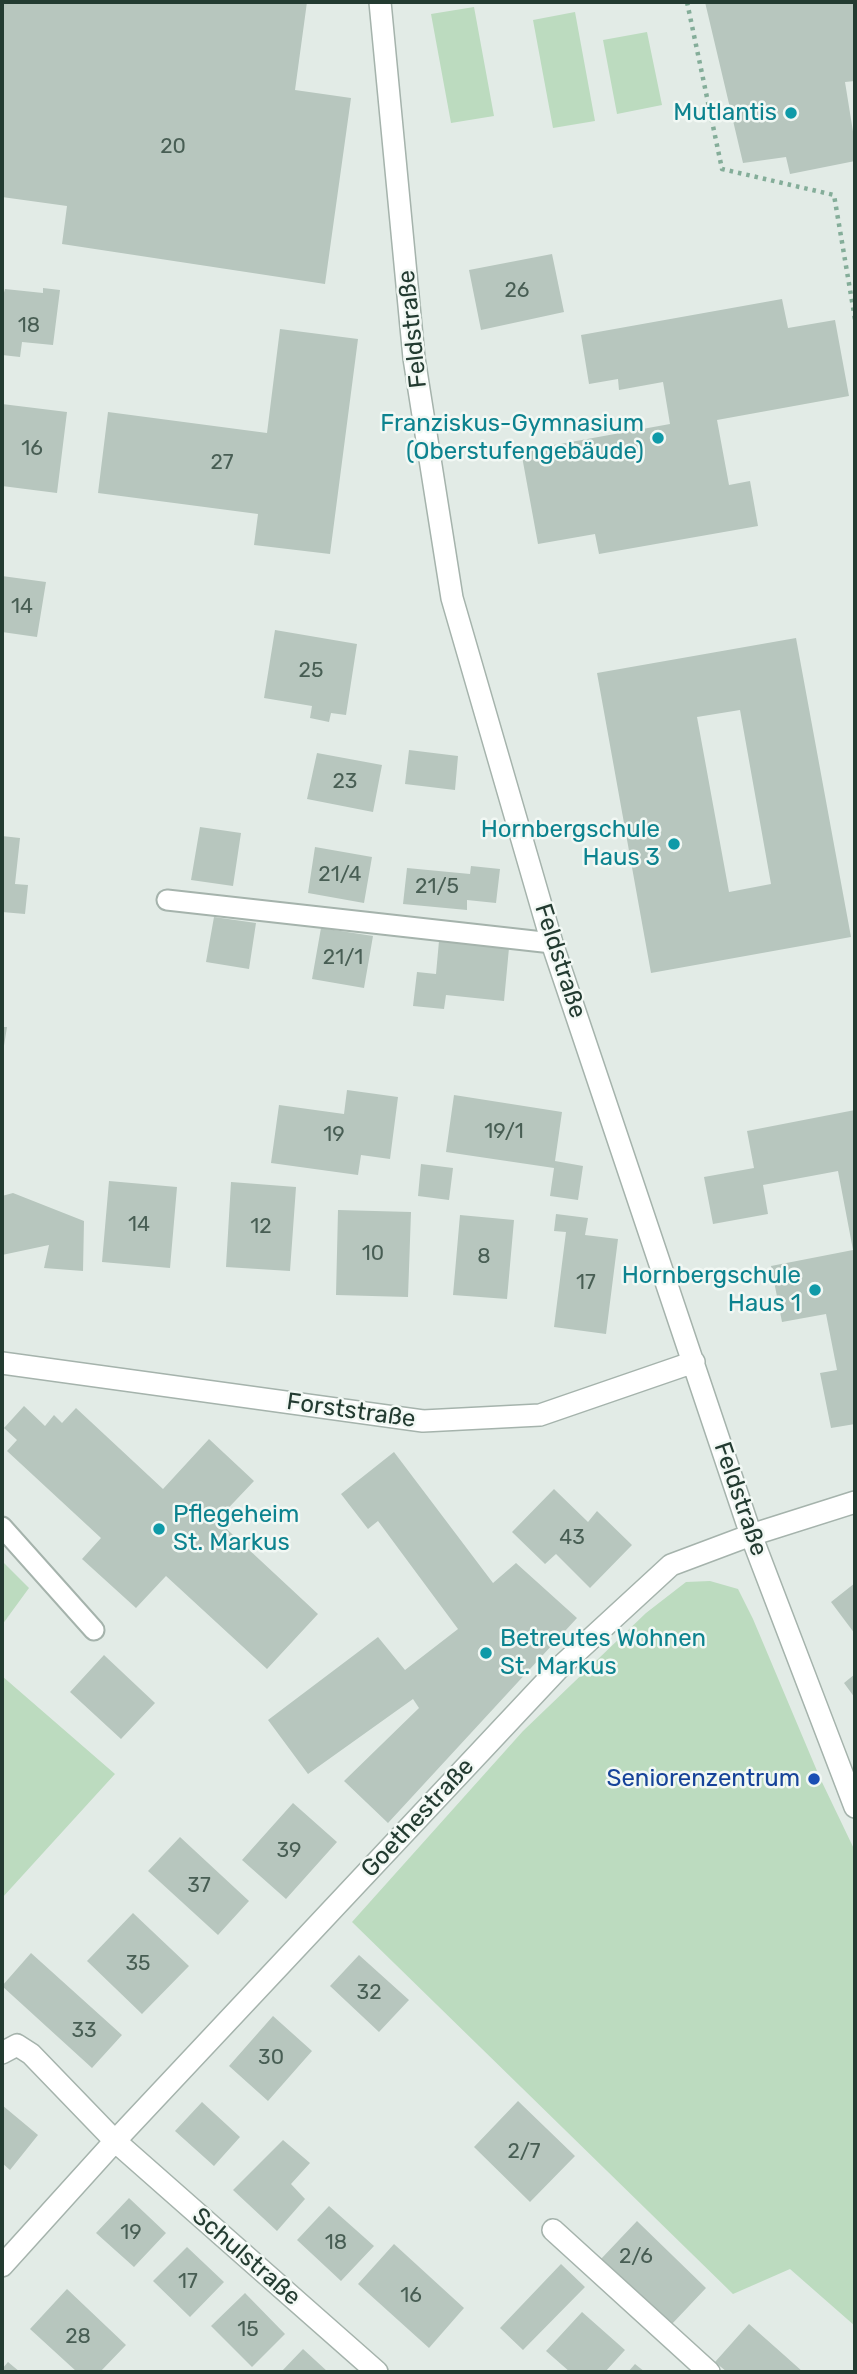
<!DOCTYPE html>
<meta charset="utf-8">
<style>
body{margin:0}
#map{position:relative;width:857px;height:2374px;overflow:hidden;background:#e2ebe6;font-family:Rubik,sans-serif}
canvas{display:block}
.frame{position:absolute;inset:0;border:4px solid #233b31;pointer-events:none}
</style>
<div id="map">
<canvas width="857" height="2374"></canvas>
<div class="frame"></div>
</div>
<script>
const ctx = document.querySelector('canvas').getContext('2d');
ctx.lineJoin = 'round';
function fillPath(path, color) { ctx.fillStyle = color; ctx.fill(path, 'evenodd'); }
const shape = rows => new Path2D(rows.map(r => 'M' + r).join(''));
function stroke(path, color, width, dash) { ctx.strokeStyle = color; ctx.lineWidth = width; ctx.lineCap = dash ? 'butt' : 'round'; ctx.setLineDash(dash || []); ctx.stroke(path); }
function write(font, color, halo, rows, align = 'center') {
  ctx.font = font + ' Rubik,sans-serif'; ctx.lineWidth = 5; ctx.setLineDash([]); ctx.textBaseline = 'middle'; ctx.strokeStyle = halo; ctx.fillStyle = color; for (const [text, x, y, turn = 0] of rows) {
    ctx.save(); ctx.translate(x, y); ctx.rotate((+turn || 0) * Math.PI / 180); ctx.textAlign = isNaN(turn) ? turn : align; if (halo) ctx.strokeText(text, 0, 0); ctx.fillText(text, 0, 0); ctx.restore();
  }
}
fillPath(shape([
 [474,7,494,116,451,123,431,14],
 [575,12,595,121,553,128,533,20],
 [647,32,662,105,617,114,603,40],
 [2,1561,29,1588,2,1625],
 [710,1581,738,1589,753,1619,820,1778,855,1851,855,2326,790,2269,733,2294,352,1922,523,1731,646,1613,686,1582],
 [2,1676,115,1774,2,1898]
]), '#bcdbbf');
fillPath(shape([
 [2,2,307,2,295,90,351,98,325,284,62,244,67,206,2,197],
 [705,2,855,2,855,81,845,82,855,144,855,161,790,174,786,157,743,163],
 [552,254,564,312,481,330,469,270],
 [43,288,60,290,53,345,22,342,20,357,2,355,2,300,5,289,43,293],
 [782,299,788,328,835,320,849,396,717,420,729,485,750,481,758,526,599,554,595,534,538,544,521,451,670,424,663,382,619,390,618,379,589,384,581,335],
 [280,329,358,339,330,554,254,545,258,514,98,493,108,412,267,433],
 [2,404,67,412,57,493,2,486],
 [2,576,46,582,37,637,2,632],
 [275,630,357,644,346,715,331,713,329,722,310,718,312,706,264,698],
 [796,638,851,937,651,973,597,673],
 [740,710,771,884,729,892,697,717],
 [409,750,458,756,455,790,405,784],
 [317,753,382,765,373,812,307,799],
 [200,827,241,833,233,886,191,880],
 [2,836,20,838,15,884,28,885,25,914,2,912],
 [315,847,372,857,364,903,308,893],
 [471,866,500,869,496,903,467,900,467,910,403,904,407,868,470,874],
 [214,917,256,923,249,969,206,962],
 [321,928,373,936,364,988,312,979],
 [439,941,509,948,504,1001,446,995,444,1009,413,1006,417,972,436,974],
 [2,1027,7,1027,3,1052,2,1052],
 [347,1090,398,1097,390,1159,361,1155,358,1175,271,1163,279,1105,344,1114],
 [454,1095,562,1112,555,1161,583,1166,578,1200,550,1196,554,1168,446,1152],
 [855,1110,855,1424,831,1428,820,1373,837,1370,826,1314,782,1322,771,1266,853,1250,838,1171,763,1185,768,1214,713,1224,704,1177,754,1168,747,1131],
 [421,1164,453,1168,449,1200,418,1196],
 [109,1181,177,1187,170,1268,102,1262],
 [231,1182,296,1187,290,1271,226,1267],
 [13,1193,84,1221,83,1271,44,1268,49,1245,2,1255,2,1196],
 [338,1210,411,1212,408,1297,336,1295],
 [556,1214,588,1218,585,1235,618,1239,606,1334,554,1327,566,1232,554,1231],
 [460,1215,514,1220,507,1299,453,1295],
 [24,1406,45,1426,54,1415,62,1423,76,1408,163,1489,209,1439,254,1481,217,1520,318,1614,267,1669,166,1576,136,1608,82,1559,101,1538,7,1451,17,1440,4,1428],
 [394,1452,493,1583,516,1563,577,1618,388,1823,344,1781,419,1708,413,1699,308,1774,268,1720,378,1637,405,1670,458,1629,378,1521,368,1529,341,1494],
 [554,1489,588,1522,597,1511,632,1545,590,1588,556,1554,545,1564,512,1532],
 [855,1583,855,1634,831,1602],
 [104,1655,155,1703,121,1739,70,1692],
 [855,1674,855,1698,844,1683],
 [293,1803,337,1842,286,1899,242,1860],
 [180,1837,249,1901,218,1935,148,1871],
 [133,1913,189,1966,142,2014,87,1961],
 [31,1953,122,2035,92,2068,2,1986],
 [359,1955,409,2000,379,2032,330,1986],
 [273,2016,312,2051,268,2101,229,2066],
 [518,2101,575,2156,530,2202,474,2147],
 [202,2102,240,2137,214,2166,175,2131],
 [2,2105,38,2135,10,2170,2,2163],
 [283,2140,310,2163,291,2184,305,2199,277,2231,233,2190],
 [129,2198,166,2233,134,2267,96,2233],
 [329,2206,374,2246,341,2281,297,2240],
 [637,2221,706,2288,671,2325,601,2259],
 [394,2244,464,2308,429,2348,358,2284],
 [187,2247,224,2282,190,2317,153,2281],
 [561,2264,585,2287,523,2350,500,2328],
 [67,2289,126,2345,100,2372,77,2372,30,2329],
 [245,2293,285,2334,252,2367,211,2326],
 [582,2312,625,2350,605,2372,570,2372,546,2351],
 [749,2324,784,2355,803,2372,727,2372,715,2362],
 [303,2349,328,2372,281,2372],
 [8,2362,20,2372,2,2372,2,2369],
 [635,2364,645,2372,628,2372]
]), '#b7c6be');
const service = shape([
 [167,900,552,943],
 [2,1527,94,1630]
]);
const minor = shape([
 [380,2,414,358,452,598,552,943,751,1535,855,1807],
 [2,1363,423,1421,540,1415,694,1362],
 [2,2053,17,2045,31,2054,115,2141,377,2372],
 [553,2230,709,2372],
 [2,2266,115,2141,558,1669,671,1565,751,1535,855,1502]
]);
stroke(service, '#a5b3ac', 23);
stroke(minor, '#a5b3ac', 24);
stroke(shape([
 [687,2,722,169,834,195,855,319]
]), '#84ad99', 4.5, [3.5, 5]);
stroke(service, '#fff', 19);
stroke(minor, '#fff', 21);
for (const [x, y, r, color] of [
 [791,113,7,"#0f9aa8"],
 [658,438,7,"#0f9aa8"],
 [674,844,7,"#0f9aa8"],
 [815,1290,7,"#0f9aa8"],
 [159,1529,7,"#0f9aa8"],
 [486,1653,7,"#0f9aa8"],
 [814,1779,7,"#1a4fb4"]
]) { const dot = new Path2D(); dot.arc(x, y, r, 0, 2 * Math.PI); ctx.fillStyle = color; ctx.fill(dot); stroke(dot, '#f2f8f4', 2.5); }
write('21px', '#485e54', null, [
 ["20",173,147],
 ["26",517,291],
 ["18",29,326],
 ["16",32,449],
 ["27",222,463],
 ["14",22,607],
 ["25",311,671],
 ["23",345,782],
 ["21/4",340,875],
 ["21/5",437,887],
 ["21/1",343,958],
 ["19/1",504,1132],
 ["19",334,1135],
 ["14",139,1225],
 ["12",261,1227],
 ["10",373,1254],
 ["8",484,1257],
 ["17",586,1283],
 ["43",572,1538],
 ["39",289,1851],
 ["37",199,1886],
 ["35",138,1964],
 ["32",369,1993],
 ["33",84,2031],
 ["30",271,2058],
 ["2/7",524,2152],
 ["19",131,2233],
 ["18",336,2243],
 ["2/6",636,2257],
 ["17",188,2282],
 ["16",411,2296],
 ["15",248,2330],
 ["28",78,2337]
]);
write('24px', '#0d838f', '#f2f8f4', [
 ["Mutlantis",777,113],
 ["Franziskus-Gymnasium",644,424],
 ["(Oberstufengebäude)",644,452],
 ["Hornbergschule",660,830],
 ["Haus 3",660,858],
 ["Hornbergschule",801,1276],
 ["Haus 1",801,1304],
 ["Pflegeheim",173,1515,"left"],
 ["St. Markus",173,1543,"left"],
 ["Betreutes Wohnen",500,1639,"left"],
 ["St. Markus",500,1667,"left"]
], 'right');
write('24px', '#233b31', '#f2f8f4', [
 ["Feldstraße",413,329,-96],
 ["Feldstraße",560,961,72],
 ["Forststraße",351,1411,8],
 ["Feldstraße",740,1499,71],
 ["Goethestraße",418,1818,-47],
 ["Schulstraße",246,2257,41]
]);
write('24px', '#164399', '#f2f8f4', [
 ["Seniorenzentrum",800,1779]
], 'right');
</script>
